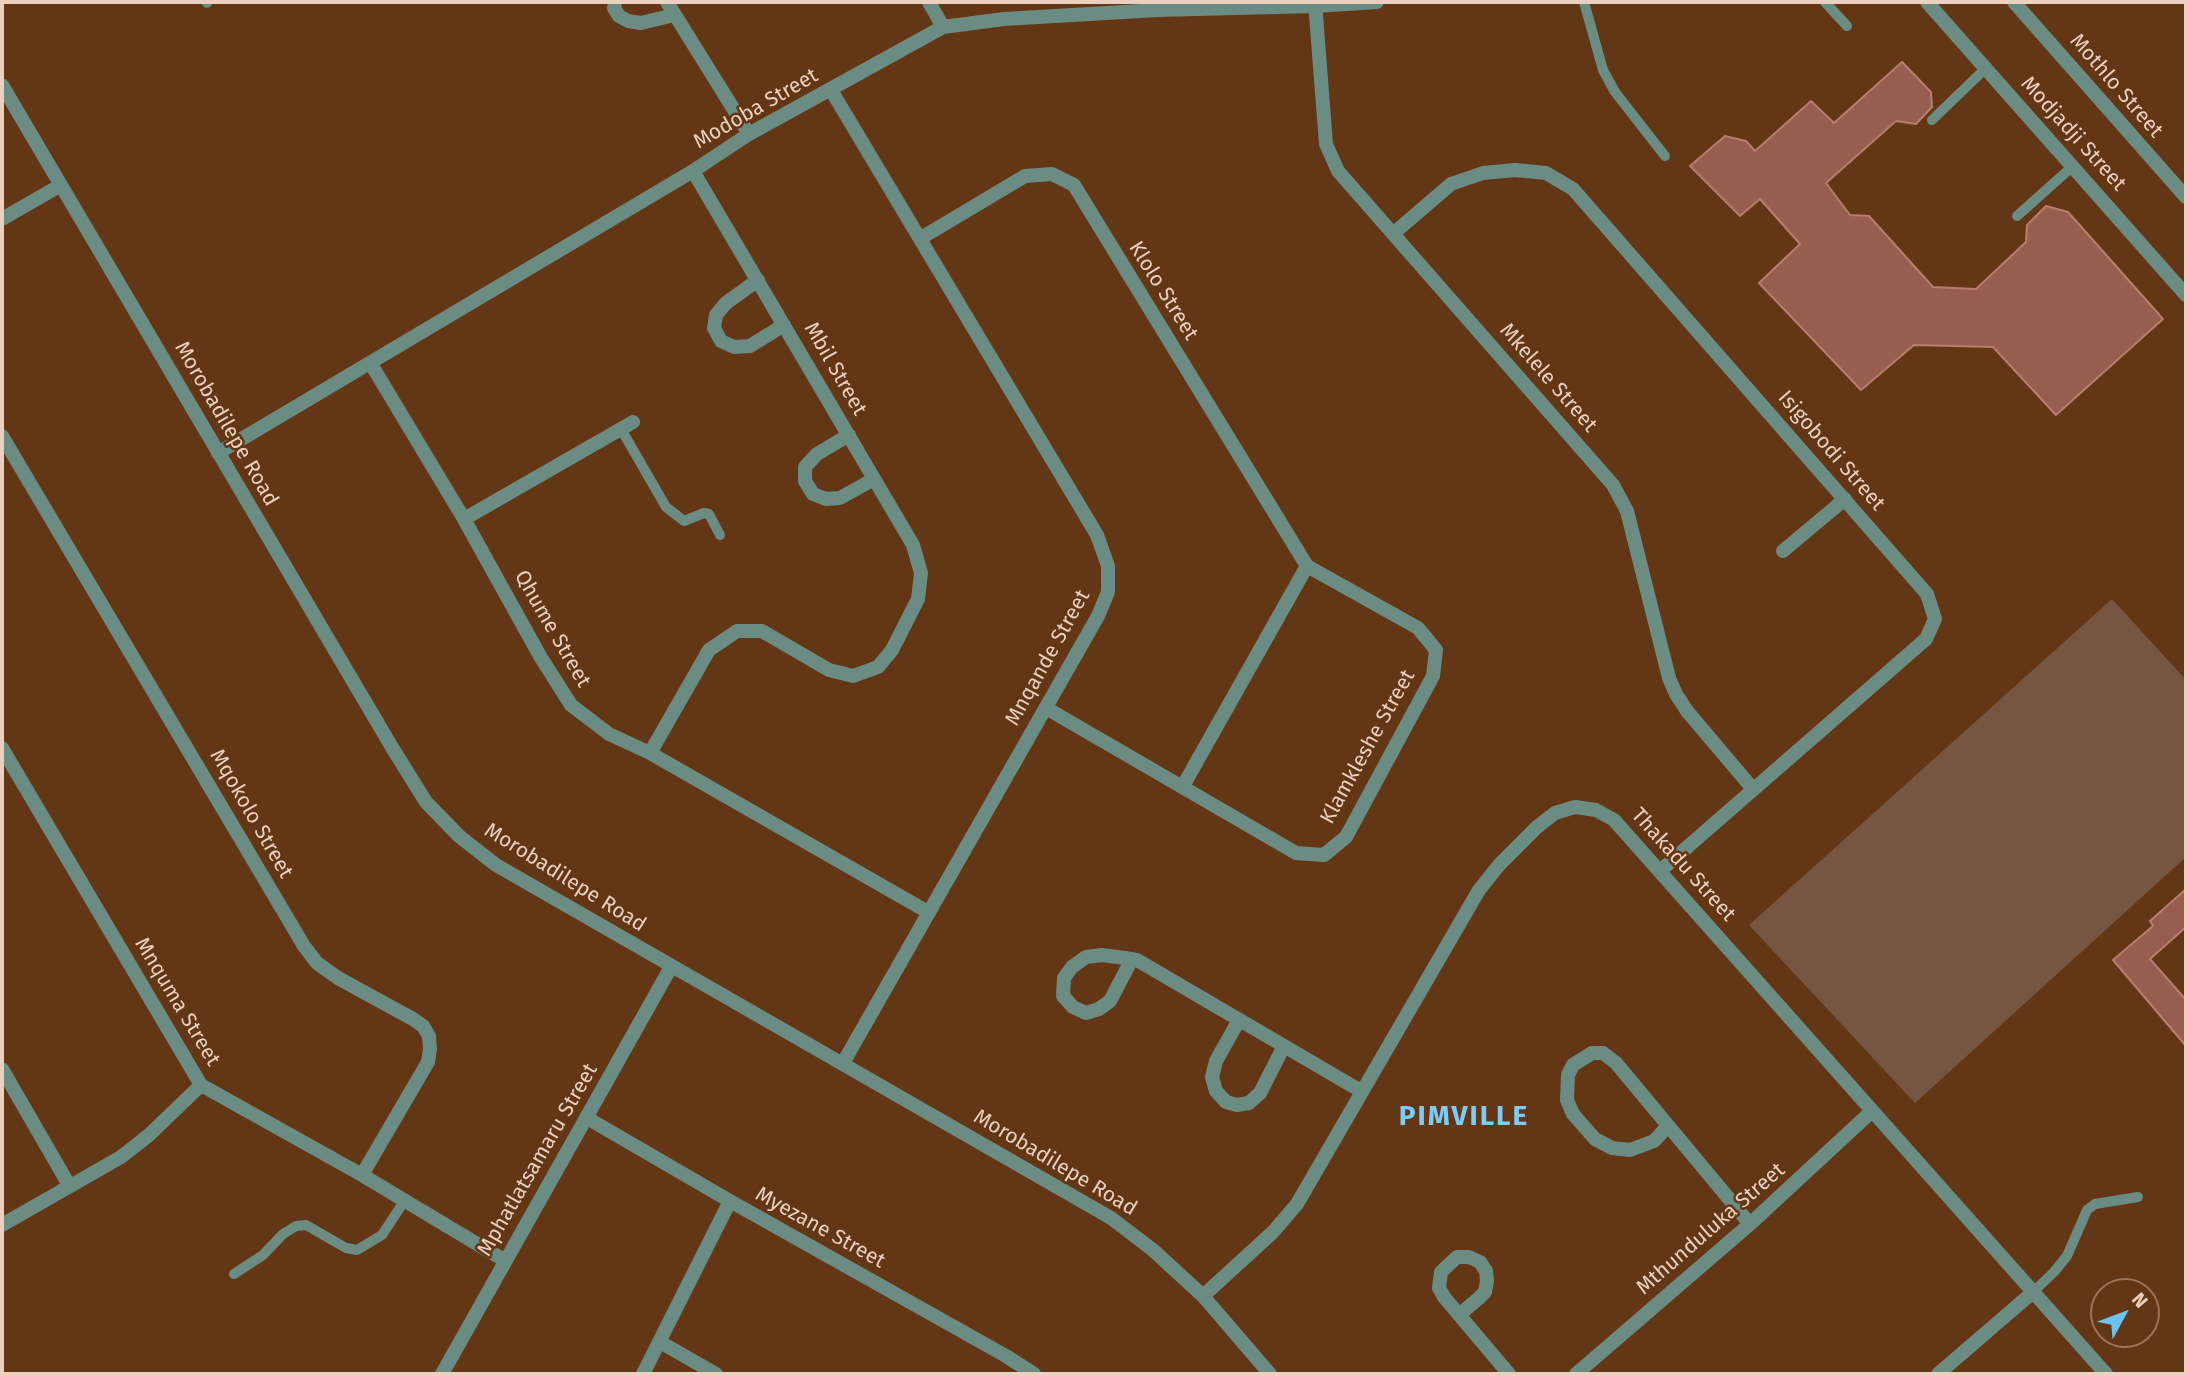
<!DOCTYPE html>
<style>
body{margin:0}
#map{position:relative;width:2188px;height:1376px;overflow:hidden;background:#633715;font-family:"Fira Sans",sans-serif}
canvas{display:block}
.frame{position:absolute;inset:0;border:4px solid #ecd0bf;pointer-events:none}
.north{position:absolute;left:2090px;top:1278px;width:70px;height:70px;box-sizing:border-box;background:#633715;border:2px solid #9a7459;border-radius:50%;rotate:49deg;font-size:19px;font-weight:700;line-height:28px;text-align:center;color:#ecd0bf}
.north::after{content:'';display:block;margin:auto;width:24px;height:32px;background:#6cc3f2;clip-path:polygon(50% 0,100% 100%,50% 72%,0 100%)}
</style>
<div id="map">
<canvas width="2188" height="1376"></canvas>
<div class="frame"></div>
<div class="north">N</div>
</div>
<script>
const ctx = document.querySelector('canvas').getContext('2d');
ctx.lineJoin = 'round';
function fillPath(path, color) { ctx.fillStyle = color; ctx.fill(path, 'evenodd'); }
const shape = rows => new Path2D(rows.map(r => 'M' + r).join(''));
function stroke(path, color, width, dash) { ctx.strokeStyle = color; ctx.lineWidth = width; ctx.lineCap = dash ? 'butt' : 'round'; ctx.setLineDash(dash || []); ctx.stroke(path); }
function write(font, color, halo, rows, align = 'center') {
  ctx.font = font + ' "Fira Sans",sans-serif'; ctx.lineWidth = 5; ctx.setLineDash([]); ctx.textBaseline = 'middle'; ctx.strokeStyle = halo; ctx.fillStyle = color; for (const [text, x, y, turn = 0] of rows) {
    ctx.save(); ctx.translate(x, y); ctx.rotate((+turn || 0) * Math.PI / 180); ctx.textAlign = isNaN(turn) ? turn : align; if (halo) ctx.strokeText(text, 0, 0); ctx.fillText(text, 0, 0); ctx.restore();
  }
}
fillPath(shape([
 [2112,599,2186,680,2186,857,1915,1103,1749,925]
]), '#775641');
const building = shape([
 [1902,62,1931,92,1932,107,1916,124,1896,121,1826,183,1850,215,1869,216,1933,287,1976,289,2026,242,2027,225,2046,206,2068,212,2163,319,2056,415,1993,347,1914,345,1861,390,1759,283,1800,244,1760,199,1740,216,1690,166,1725,136,1746,141,1755,151,1811,101,1834,123,1902,62],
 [2186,889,2186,927,2150,959,2186,1000,2186,1046,2113,960,2153,926,2150,921,2186,889]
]);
fillPath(building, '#975e50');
stroke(building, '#b87d6e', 2);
stroke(shape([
 [207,2,207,3],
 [1584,2,1603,70,1615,92,1665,156],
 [1825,2,1847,26],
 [1932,120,1986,68],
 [2017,216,2073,166],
 [621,429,666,507,684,521,704,513,709,514,720,535],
 [234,1274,263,1255,283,1234,296,1226,306,1225,346,1248,357,1250,382,1235,405,1200],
 [2032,1293,2054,1272,2067,1256,2087,1210,2095,1204,2138,1197]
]), '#6b8c82', 10);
stroke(shape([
 [615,2,614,8,619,16,628,21,641,23,674,15],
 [667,2,749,134],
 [929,2,943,27],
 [1315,2,1326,144,1338,171,1613,485,1627,511,1669,678,1676,694,1687,711,1753,789],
 [2014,2,2186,197],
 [2,85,393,749,426,802,459,836,496,865,1111,1218,1153,1250,1203,1296,1270,1374],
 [831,90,1097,535,1108,566,1108,592,1098,616,843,1063],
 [2,219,61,185],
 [1394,233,1451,184,1483,173,1515,170,1546,173,1573,189,1927,594,1935,619,1926,639,1661,870],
 [921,238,1025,176,1052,174,1074,185,1307,566,1418,628,1436,650,1433,676,1346,837,1324,855,1296,853,1046,708],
 [758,280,726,303,716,315,714,328,721,341,734,347,750,346,784,325],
 [371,364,464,519,540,656,571,705,609,734,650,753,928,912],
 [849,435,817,454,805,467,805,481,813,494,826,499,840,498,874,479],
 [2,436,304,946,317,963,338,978,413,1019,423,1026,429,1036,430,1049,428,1062,362,1175],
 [218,453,693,171,749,134,943,27,1004,19,1158,10,1315,6,1377,2],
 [464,519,633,422],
 [1783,551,1845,499],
 [2,748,201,1085,362,1175,504,1260],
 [650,753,709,650,737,631,762,631,829,670,853,676,878,667,892,650,918,599,921,573,913,545,693,171],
 [1183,786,1307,566],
 [1132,959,1110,1001,1099,1009,1086,1013,1073,1007,1063,996,1064,978,1072,967,1086,957,1102,955,1132,959,1137,960,1361,1091],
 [1239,1020,1216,1061,1212,1077,1216,1091,1226,1102,1237,1105,1249,1103,1260,1093,1284,1046],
 [2,1069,69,1185],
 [587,1118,730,1201,1006,1356,1034,1374],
 [1667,1127,1654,1141,1630,1150,1612,1148,1595,1139,1573,1114,1567,1100,1568,1075,1573,1065,1592,1053,1603,1053,1616,1063,1750,1224],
 [2,1225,121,1157,149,1135,201,1085],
 [1203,1296,1273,1232,1297,1204,1479,890,1499,865,1537,827,1555,813,1575,807,1596,810,1614,820,2106,1374],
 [1459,1315,1479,1298,1485,1292,1487,1281,1486,1271,1480,1262,1469,1257,1457,1257,1441,1272,1439,1288,1444,1297,1509,1374],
 [660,1342,716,1374],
 [442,1374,671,967],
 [643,1374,730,1201],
 [1576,1374,1750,1224,1871,1112],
 [1938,1374,2032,1293]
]), '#6b8c82', 14);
stroke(shape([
 [1927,2,2186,295]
]), '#6b8c82', 14);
write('21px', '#ecd0bf', '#633715', [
 ["Mothlo Street",2116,86,49],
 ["Modoba Street",756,109,-30],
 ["Modjadji Street",2073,134,48],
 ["Klolo Street",1163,291,58],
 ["Mbil Street",835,369,60],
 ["Mkelele Street",1548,378,49],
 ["Morobadilepe Road",226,424,60],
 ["Isigobodi Street",1831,451,49],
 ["Qhume Street",552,629,60],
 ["Mnqande Street",1048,658,-61],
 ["Klamkleshe Street",1368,747,-61],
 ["Mqokolo Street",251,814,60],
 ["Thakadu Street",1683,865,48],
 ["Morobadilepe Road",565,878,32],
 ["Mnquma Street",177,1002,59],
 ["Mphatlatsamaru Street",538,1160,-60],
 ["Morobadilepe Road",1055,1163,31],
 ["Myezane Street",820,1228,29],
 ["Mthunduluka Street",1711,1229,-41]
]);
ctx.letterSpacing = '2px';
write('bold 28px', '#7dccf8', '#633715', [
 ["PIMVILLE",1464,1117]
]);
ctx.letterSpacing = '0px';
</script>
